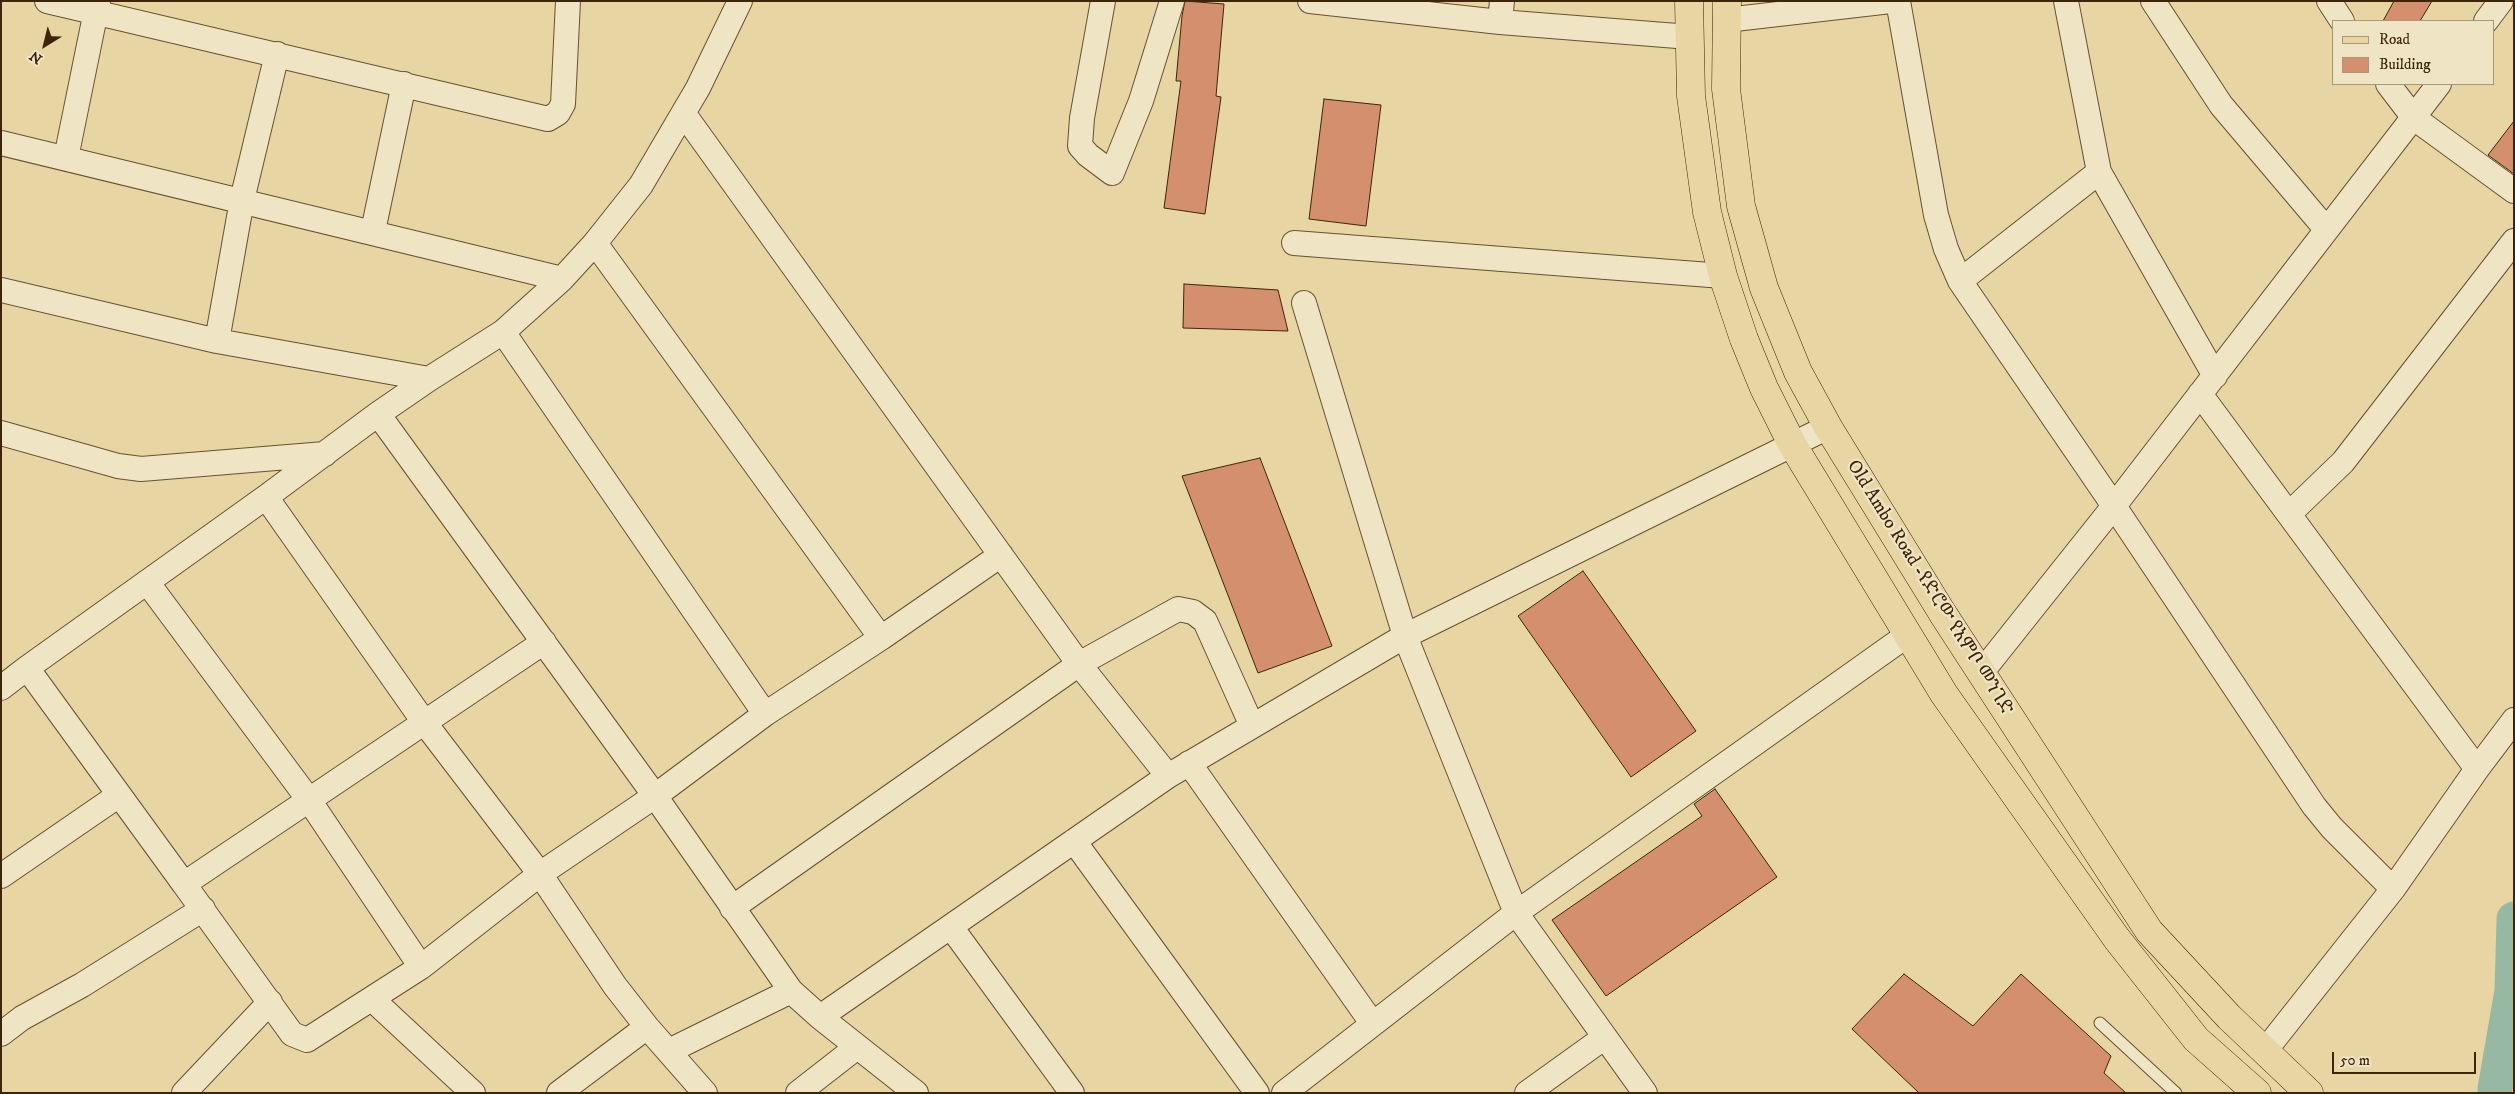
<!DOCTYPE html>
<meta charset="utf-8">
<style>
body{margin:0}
#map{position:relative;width:2515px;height:1094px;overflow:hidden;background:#e7d5a3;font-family:"IM FELL DW Pica",serif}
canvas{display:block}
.frame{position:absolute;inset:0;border:2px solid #3e250a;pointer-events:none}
.legend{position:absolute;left:2332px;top:20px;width:162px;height:65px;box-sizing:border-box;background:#efe4c3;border:1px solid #a89879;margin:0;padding:6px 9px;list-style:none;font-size:15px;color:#3e250a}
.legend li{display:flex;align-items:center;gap:10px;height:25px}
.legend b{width:25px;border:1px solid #a89879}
.north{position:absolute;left:20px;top:20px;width:50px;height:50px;-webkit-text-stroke:4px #efe4c3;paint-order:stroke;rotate:216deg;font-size:14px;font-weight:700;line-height:20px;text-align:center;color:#3e250a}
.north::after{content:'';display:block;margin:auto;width:18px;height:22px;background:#3e250a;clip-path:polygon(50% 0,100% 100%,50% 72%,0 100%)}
.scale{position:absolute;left:2332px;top:1052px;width:144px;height:22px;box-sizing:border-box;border:2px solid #3e250a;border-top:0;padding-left:6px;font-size:15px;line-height:18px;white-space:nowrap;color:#3e250a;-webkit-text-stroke:4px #efe4c3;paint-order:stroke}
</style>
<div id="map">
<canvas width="2515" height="1094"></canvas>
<div class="frame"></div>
<ul class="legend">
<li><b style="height:6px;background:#e7d5a3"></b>Road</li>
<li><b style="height:14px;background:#d4906e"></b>Building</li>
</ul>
<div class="north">N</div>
<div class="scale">50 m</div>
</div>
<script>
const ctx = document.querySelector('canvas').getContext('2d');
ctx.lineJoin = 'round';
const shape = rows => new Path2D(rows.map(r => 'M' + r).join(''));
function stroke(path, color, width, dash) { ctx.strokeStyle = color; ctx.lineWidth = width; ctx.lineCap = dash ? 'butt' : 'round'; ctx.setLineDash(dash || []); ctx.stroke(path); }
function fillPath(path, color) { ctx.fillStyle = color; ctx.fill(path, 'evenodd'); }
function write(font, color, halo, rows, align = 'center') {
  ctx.font = font + ' "IM FELL DW Pica","Noto Serif Ethiopic",serif'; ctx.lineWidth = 4.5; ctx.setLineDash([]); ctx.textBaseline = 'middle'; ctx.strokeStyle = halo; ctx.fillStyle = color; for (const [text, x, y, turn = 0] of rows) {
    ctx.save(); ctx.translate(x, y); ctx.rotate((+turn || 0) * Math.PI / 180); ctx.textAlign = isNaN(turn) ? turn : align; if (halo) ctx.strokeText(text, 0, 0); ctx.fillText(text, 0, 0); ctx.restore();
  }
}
stroke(shape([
 [2495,1089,2512,991,2514,919]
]), '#97b9a3', 35);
const building = shape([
 [1185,1,1224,4,1216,96,1221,97,1205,214,1164,208,1181,81,1176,81,1182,16,1185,1],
 [2394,1,2432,1,2420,21,2383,21,2394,1],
 [1324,99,1381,105,1366,226,1309,219,1324,99],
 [2514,121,2514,174,2488,155,2514,121],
 [1184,284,1278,290,1288,331,1183,328,1184,284],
 [1260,458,1332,646,1258,673,1182,476,1260,458],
 [1583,571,1696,731,1631,777,1518,616,1583,571],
 [1715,789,1777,877,1606,996,1552,920,1702,816,1694,804,1715,789],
 [1904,974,1973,1026,2021,974,2111,1056,2104,1073,2126,1093,1919,1093,1852,1029,1904,974]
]);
fillPath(building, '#d4906e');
stroke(building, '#3e250a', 1);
const lane = shape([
 [2100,1023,2176,1093]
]);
const street = shape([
 [47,1,548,119,558,113,563,104,568,1],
 [740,1,698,88,641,185,595,243,562,279,503,332,429,379,378,414,655,796,791,991,820,1017,916,1093],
 [1103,1,1082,118,1080,146,1088,155,1112,173,1141,101,1172,1],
 [1310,1,1500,22,1690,37],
 [1898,1,1936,215,1946,249,1960,281,2114,506,2314,806,2332,828,2393,889,2264,1052],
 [2066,1,2099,172,2215,376],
 [2153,1,2221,105,2326,229],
 [2329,1,2342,21],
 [1726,20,1891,1],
 [2486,21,2501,1],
 [1500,22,1502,1],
 [2388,84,2414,118,2514,191],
 [684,114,1079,664,732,908],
 [1,143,562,279],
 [66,158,98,1],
 [373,231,404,84],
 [595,243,881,638],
 [1294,243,1723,276],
 [1960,281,2099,172],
 [1,290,217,341,429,379],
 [503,332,765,714],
 [217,341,242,200,277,54],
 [2200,394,2477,769,2393,889],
 [1,433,118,466,141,469,325,454],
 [266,497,424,722,540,874,615,986,647,1027,705,1093],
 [2289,514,2343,462,2514,241],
 [147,582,309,800,421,967],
 [27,668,266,497,378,414],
 [1981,673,2114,506,2439,84],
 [1,688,27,668,184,884,544,642],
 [1189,763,1372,1023],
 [2477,769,2514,720],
 [1168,776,1079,664,1178,609,1193,612,1205,621,1252,726],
 [1074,841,1257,1093],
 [1,876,119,795],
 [184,884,292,1034,307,1040,421,967,540,874,655,796,765,714,881,638,1001,555],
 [951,927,1072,1093],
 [372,999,473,1093],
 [820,1017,1168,776,1405,636,1828,427],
 [1,1034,22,1018,82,985,203,909],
 [669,1051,791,991],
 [184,1093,270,1002],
 [559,1093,647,1027],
 [798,1093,857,1047],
 [1284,1093,1516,913,1405,636,1304,303],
 [1527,1093,1605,1037],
 [1645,1093,1516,913,1906,636]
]);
const primary = shape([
 [1689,1,1691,96,1707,212,1723,276,1744,339,1764,388,1792,444,1944,694,2117,939,2196,1039,2257,1093],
 [1727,1,1726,89,1741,206,1764,288,1798,372,1828,427,1943,614,2149,931,2229,1017,2309,1093]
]);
stroke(lane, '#685130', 13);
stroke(street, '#685130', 26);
stroke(primary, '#3e250a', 29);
stroke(lane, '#efe4c3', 11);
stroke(street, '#efe4c3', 24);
stroke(primary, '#e7d5a3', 28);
write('19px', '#3e250a', '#efe4c3', [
 ["Old Ambo Road -የድሮው የአምቦ መንገድ",1929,588,58]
]);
</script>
